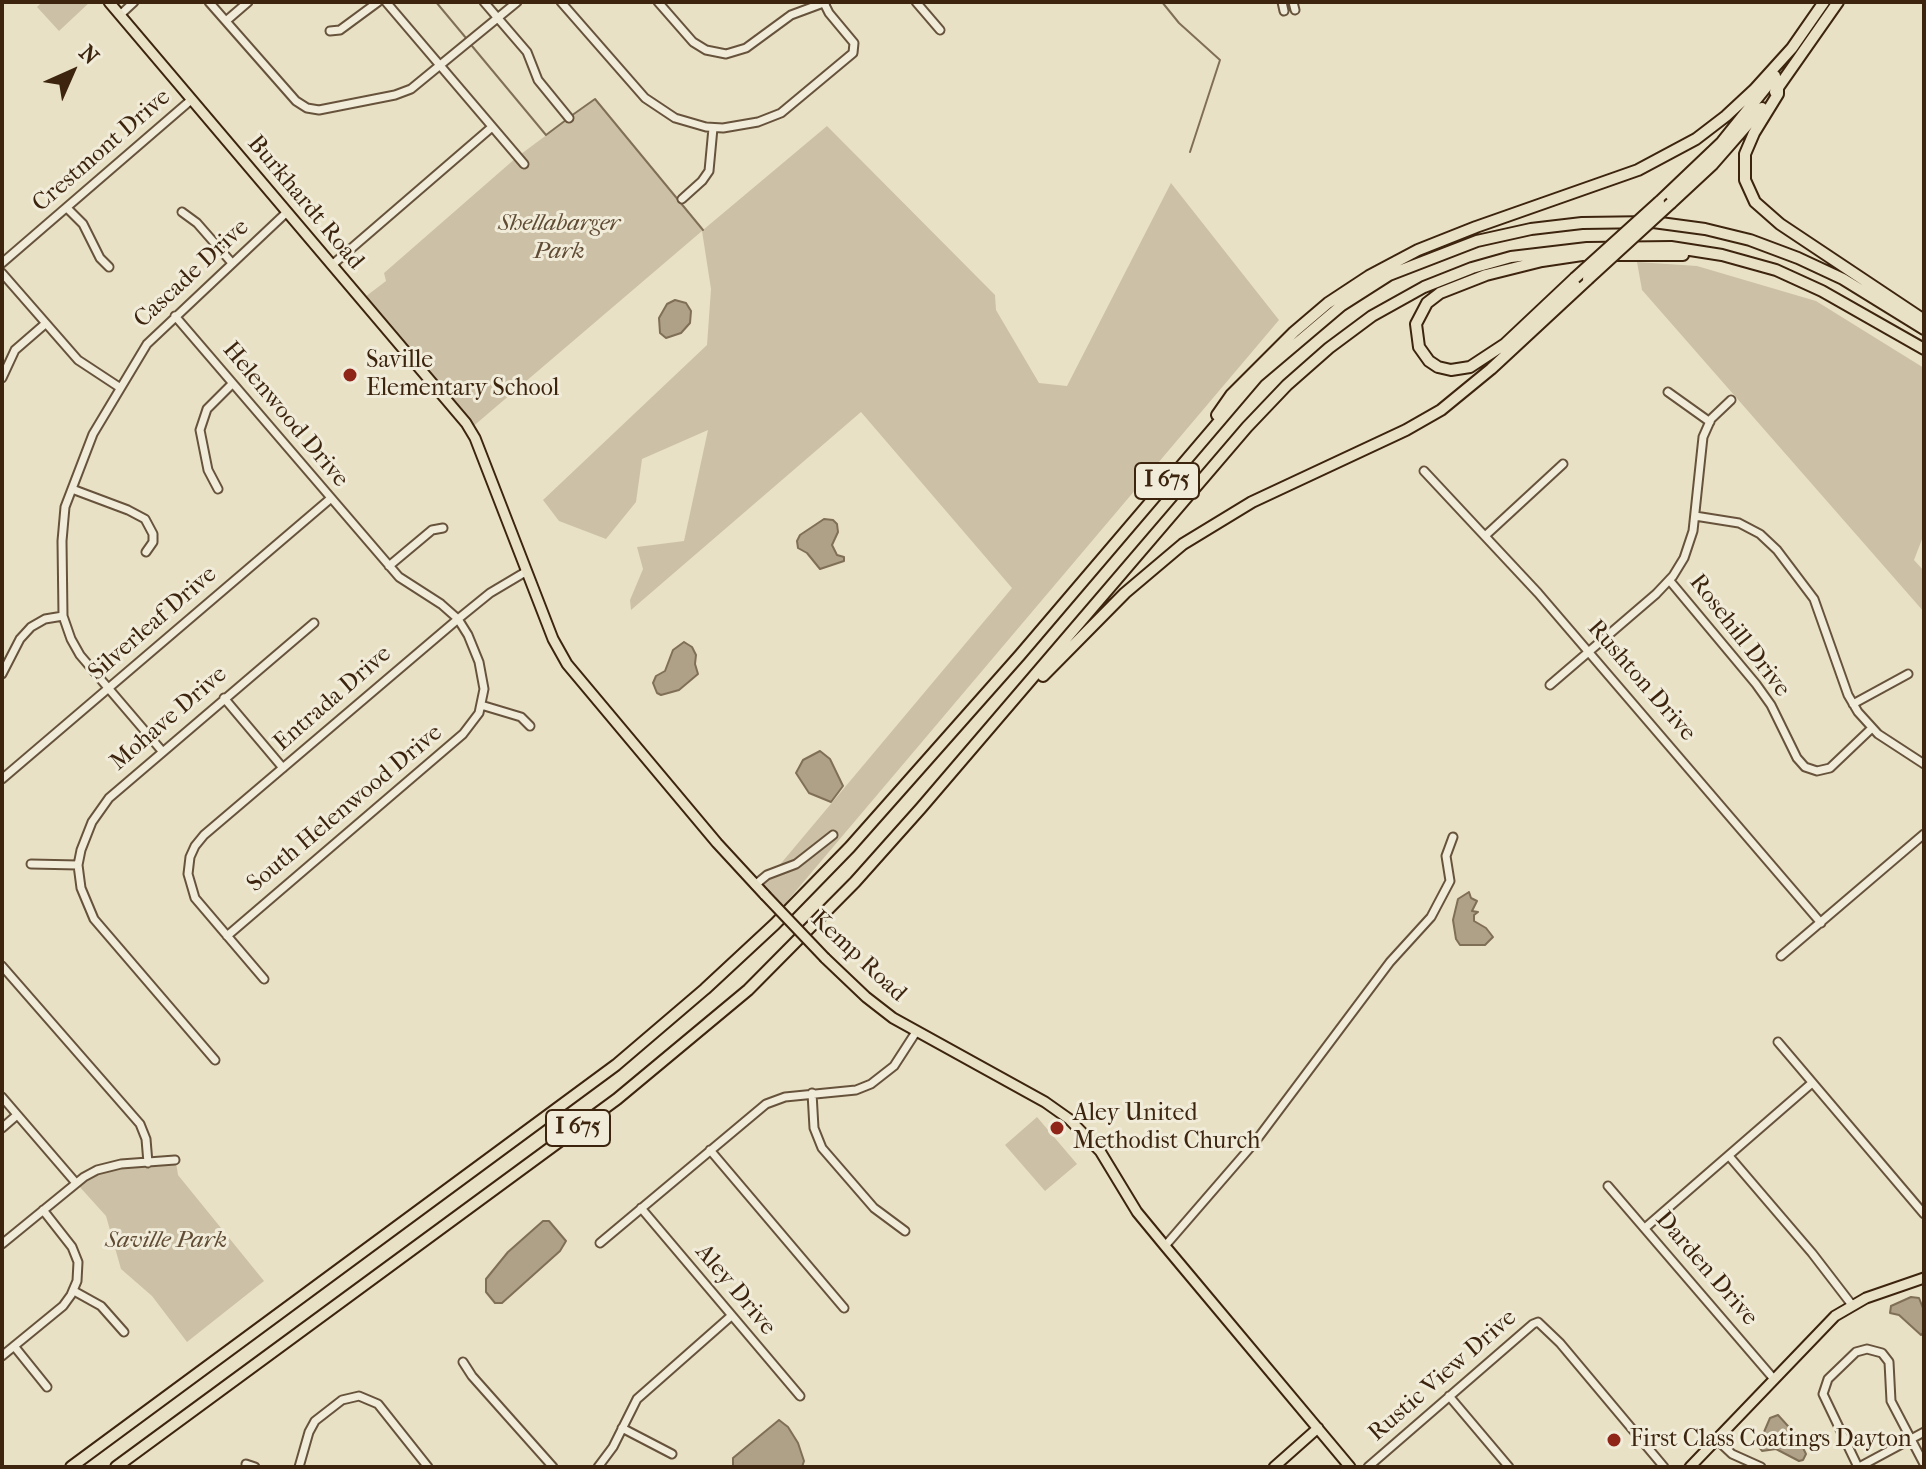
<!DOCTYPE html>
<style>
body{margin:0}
#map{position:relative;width:1926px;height:1469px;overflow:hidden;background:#e9e1c5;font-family:"IM FELL French Canon",serif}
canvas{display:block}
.frame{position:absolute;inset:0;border:4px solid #3c240e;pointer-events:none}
.north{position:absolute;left:32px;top:32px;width:80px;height:80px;-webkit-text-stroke:6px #f1ecd9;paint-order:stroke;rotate:45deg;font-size:22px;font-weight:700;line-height:32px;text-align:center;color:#3c240e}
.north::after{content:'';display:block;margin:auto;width:28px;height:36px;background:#3c240e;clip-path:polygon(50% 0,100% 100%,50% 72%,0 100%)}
</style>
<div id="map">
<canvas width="1926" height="1469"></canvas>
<div class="frame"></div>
<div class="north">N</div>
</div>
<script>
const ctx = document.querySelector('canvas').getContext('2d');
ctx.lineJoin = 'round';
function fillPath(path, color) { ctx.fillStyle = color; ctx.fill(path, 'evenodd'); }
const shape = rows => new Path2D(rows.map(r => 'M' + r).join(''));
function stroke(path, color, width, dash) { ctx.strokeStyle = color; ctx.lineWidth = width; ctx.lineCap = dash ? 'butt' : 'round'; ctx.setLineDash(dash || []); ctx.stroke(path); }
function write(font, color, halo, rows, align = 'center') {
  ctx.font = font + ' "IM FELL French Canon",serif'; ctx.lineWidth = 6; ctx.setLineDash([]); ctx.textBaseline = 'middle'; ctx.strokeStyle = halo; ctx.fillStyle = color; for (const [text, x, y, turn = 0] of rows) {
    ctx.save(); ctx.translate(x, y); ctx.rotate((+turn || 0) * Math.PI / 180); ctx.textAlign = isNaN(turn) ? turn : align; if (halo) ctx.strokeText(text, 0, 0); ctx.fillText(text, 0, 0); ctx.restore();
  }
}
fillPath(shape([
 [42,2,90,2,59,31,37,7],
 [595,99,703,230,827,126,995,295,996,310,1039,383,1067,386,1171,183,1279,320,784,905,762,886,1012,588,861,412,631,610,630,600,643,569,637,547,684,541,708,430,642,459,636,502,606,539,559,521,543,500,707,345,711,289,702,231,470,429,361,300,386,281,384,273,517,157],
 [1637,262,1697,266,1816,301,1924,368,1924,534,1914,560,1924,571,1924,612,1642,290],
 [1037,1117,1077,1164,1045,1191,1005,1145],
 [176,1162,178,1175,264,1281,187,1342,152,1296,121,1269,106,1216,78,1185,106,1170]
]), '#ccc1a6');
const water = shape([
 [675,300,686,303,691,311,690,323,681,333,666,338,660,333,659,318,667,304,675,300],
 [824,519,833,520,837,524,838,532,832,545,837,555,844,557,844,561,820,569,807,553,798,548,797,541,800,535,824,519],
 [684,642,692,647,696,655,695,664,698,674,679,690,661,695,657,693,653,683,656,676,665,671,673,650,684,642],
 [820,751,830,759,843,786,831,802,809,793,796,773,803,760,820,751],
 [1469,892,1471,898,1477,901,1472,911,1478,912,1474,915,1474,921,1486,928,1493,937,1485,945,1460,945,1456,939,1453,920,1458,899,1469,892],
 [543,1221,549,1221,566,1241,560,1251,502,1303,495,1303,486,1292,486,1279,508,1252,543,1221],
 [1911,1297,1919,1298,1923,1308,1924,1332,1921,1335,1899,1315,1890,1313,1891,1306,1911,1297],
 [1778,1415,1797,1436,1806,1454,1803,1460,1799,1461,1776,1449,1762,1451,1758,1446,1770,1418,1778,1415],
 [779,1420,788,1427,798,1443,804,1461,802,1467,733,1467,733,1458,779,1420]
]);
fillPath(water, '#aea187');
stroke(water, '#806f57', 2);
stroke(shape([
 [436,2,466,38],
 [1162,2,1179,23,1220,60,1190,152],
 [472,46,546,135,566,120],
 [571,116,595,99,703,230]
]), '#806f57', 2);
const minor = shape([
 [209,2,296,101,307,108,319,110,395,95,411,89,517,2],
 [386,2,524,164],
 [484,2,527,52,538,80,569,118],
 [561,2,645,98,675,118,706,127,723,128,758,122,781,113,853,53,854,43,829,13,824,3],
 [658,2,693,42,706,50,726,54,746,48,791,15,826,2],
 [916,2,940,30],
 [1282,2,1284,11],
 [1293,2,1295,10],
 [120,15,134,2],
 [226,21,248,2],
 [330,31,340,30,378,2],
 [682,199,702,181,709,171,713,128],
 [67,208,83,224,100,258,109,267],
 [182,212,197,223,232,263],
 [2,263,191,100],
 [332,265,492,127],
 [2,273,78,360,119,387],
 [175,316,399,577,441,604,458,619,468,635,479,662,484,689,479,713,463,734,227,936],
 [2,378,15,350,45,324],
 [1668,392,1710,422],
 [1424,471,1538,593,1821,923],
 [72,489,128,510,145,519,153,534,153,542,146,552],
 [218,489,208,470,200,430,207,409,232,384],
 [1695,516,1739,523,1760,534,1777,550,1814,599,1848,695,1858,712,1878,734,1924,764],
 [1485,536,1563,464],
 [389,566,432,530,443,528],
 [1670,581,1756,684,1771,705,1797,758,1805,767,1817,771,1830,768,1872,728],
 [2,674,20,639,31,627,45,619,63,616],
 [1550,685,1656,594,1673,576,1684,558,1693,531,1703,437,1711,419,1731,400],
 [224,698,283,768],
 [1853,704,1908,674],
 [481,705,521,717,530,726],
 [162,751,80,655,71,639,63,616,62,541,65,507,93,434,147,344,287,212],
 [2,779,330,499],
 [31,864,78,865],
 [755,885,767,875,796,864,833,835],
 [1781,956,1924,834],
 [2,966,140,1124,146,1139,148,1163],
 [264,979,195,898,188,874,190,857,195,846,204,835,458,619,490,593,527,571],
 [1778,1042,1924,1214],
 [215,1060,94,919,81,888,78,865,81,850,92,822,109,798,314,623],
 [812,1093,814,1128,822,1148,874,1208,905,1231],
 [2,1097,76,1183],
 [2,1128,17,1115],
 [710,1150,844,1308],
 [1729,1156,1812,1253,1852,1305],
 [1608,1186,1773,1378],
 [641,1208,800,1396],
 [1645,1228,1812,1083],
 [600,1243,766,1104,785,1097,856,1090,871,1084,894,1066,916,1032],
 [2,1244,84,1177,97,1170,121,1164,175,1160],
 [1165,1246,1255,1142,1390,962,1431,917,1450,881,1446,856,1453,837],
 [74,1291,101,1306,124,1332],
 [14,1346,47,1387],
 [2,1356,63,1306,71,1295,77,1281,78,1262,72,1247,43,1210],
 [463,1362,472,1376,553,1467],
 [1449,1396,1509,1467],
 [622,1428,672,1454],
 [1716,1439,1732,1454,1761,1467],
 [246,1464,255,1467],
 [299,1467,309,1432,315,1421,342,1400,359,1396,378,1404,428,1467],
 [598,1467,613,1447,637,1399,730,1317],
 [1368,1467,1533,1324,1538,1322,1560,1343,1664,1467],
 [1858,1467,1823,1394,1828,1379,1856,1352,1867,1349,1882,1353,1889,1362,1891,1401,1924,1464],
 [1859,1467,1924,1432]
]);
const major = shape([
 [109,2,466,423,475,438,553,639,567,664,717,843,765,895],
 [825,958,866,997,893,1018,1045,1102,1069,1119,1100,1151,1137,1212,1165,1246,1350,1467],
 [1274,1467,1318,1428],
 [1690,1467,1835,1316,1866,1298,1924,1278]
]);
const highway = shape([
 [1778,87,1778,94,1754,133,1745,154,1745,180,1755,202,1780,224,1924,320],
 [1775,92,1838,2],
 [1659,202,1722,142,1775,76],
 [1671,203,1713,164,1762,108],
 [1575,278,1505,344,1470,367,1451,370,1438,367,1429,361,1419,347,1416,324,1427,303,1440,293,1486,275,1542,261,1582,255,1683,255],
 [1217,415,1231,395,1294,332,1328,303,1369,276,1418,250,1476,227,1638,170,1696,139,1726,116,1754,90,1792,48,1824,2],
 [1043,676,1125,593,1183,544,1252,502,1406,430,1441,410,1491,369,1588,279],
 [71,1467,616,1065,705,989,775,924,850,847,1020,655,1257,377,1342,305,1389,275,1477,241,1531,229,1582,223,1653,222,1705,229,1750,240,1798,258,1843,279,1924,329],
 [116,1467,617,1099,748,990,855,882,921,808,1247,427,1287,385,1329,348,1372,316,1424,287,1472,268,1511,257,1587,248,1671,247,1722,255,1776,270,1822,291,1924,349]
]);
stroke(minor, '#67533c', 11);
stroke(major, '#3c240e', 13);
stroke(highway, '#3c240e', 14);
stroke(minor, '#f1ecd9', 7);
stroke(major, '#e9e1c5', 9);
stroke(highway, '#e9e1c5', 10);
const majorBridge = shape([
 [765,895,825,958]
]);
const highwayBridge = shape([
 [1575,278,1659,202],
 [1588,279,1671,203]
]);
stroke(majorBridge, '#3c240e', 13, []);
stroke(highwayBridge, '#3c240e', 14, []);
stroke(majorBridge, '#e9e1c5', 9);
stroke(highwayBridge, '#e9e1c5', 10);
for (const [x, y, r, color] of [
 [350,375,8,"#8f2418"],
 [1057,1128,8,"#8f2418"],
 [1614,1440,8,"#8f2418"]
]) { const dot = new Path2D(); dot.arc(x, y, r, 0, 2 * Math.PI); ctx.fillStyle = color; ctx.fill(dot); stroke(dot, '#f1ecd9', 3); }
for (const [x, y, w] of [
 [1167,481,64],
 [578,1128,64]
]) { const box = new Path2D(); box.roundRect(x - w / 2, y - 18, w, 36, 6); ctx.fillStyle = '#f1ecd9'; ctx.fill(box); stroke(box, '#3c240e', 2); }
write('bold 22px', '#3c240e', null, [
 ["I 675",1167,481],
 ["I 675",578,1128]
]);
write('24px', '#3c240e', '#f1ecd9', [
 ["Crestmont Drive",102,151,-41],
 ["Burkhardt Road",305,203,50],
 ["Cascade Drive",192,274,-43],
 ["Helenwood Drive",285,415,50],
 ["Silverleaf Drive",153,624,-41],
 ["Rosehill Drive",1739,636,52],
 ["Rushton Drive",1641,681,49],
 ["Entrada Drive",333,699,-41],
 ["Mohave Drive",169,719,-41],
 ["South Helenwood Drive",345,809,-40],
 ["Kemp Road",858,957,43],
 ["Darden Drive",1706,1269,49],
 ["Aley Drive",735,1290,50],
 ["Rustic View Drive",1443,1376,-41]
]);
write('italic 24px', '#604b34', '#f1ecd9', [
 ["Shellabarger",559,224],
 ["Park",559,252],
 ["Saville Park",166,1241]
]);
write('24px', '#3c240e', '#f1ecd9', [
 ["Saville",366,361],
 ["Elementary School",366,389],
 ["Aley United",1073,1114],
 ["Methodist Church",1073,1142],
 ["First Class Coatings Dayton",1630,1440]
], 'left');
</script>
